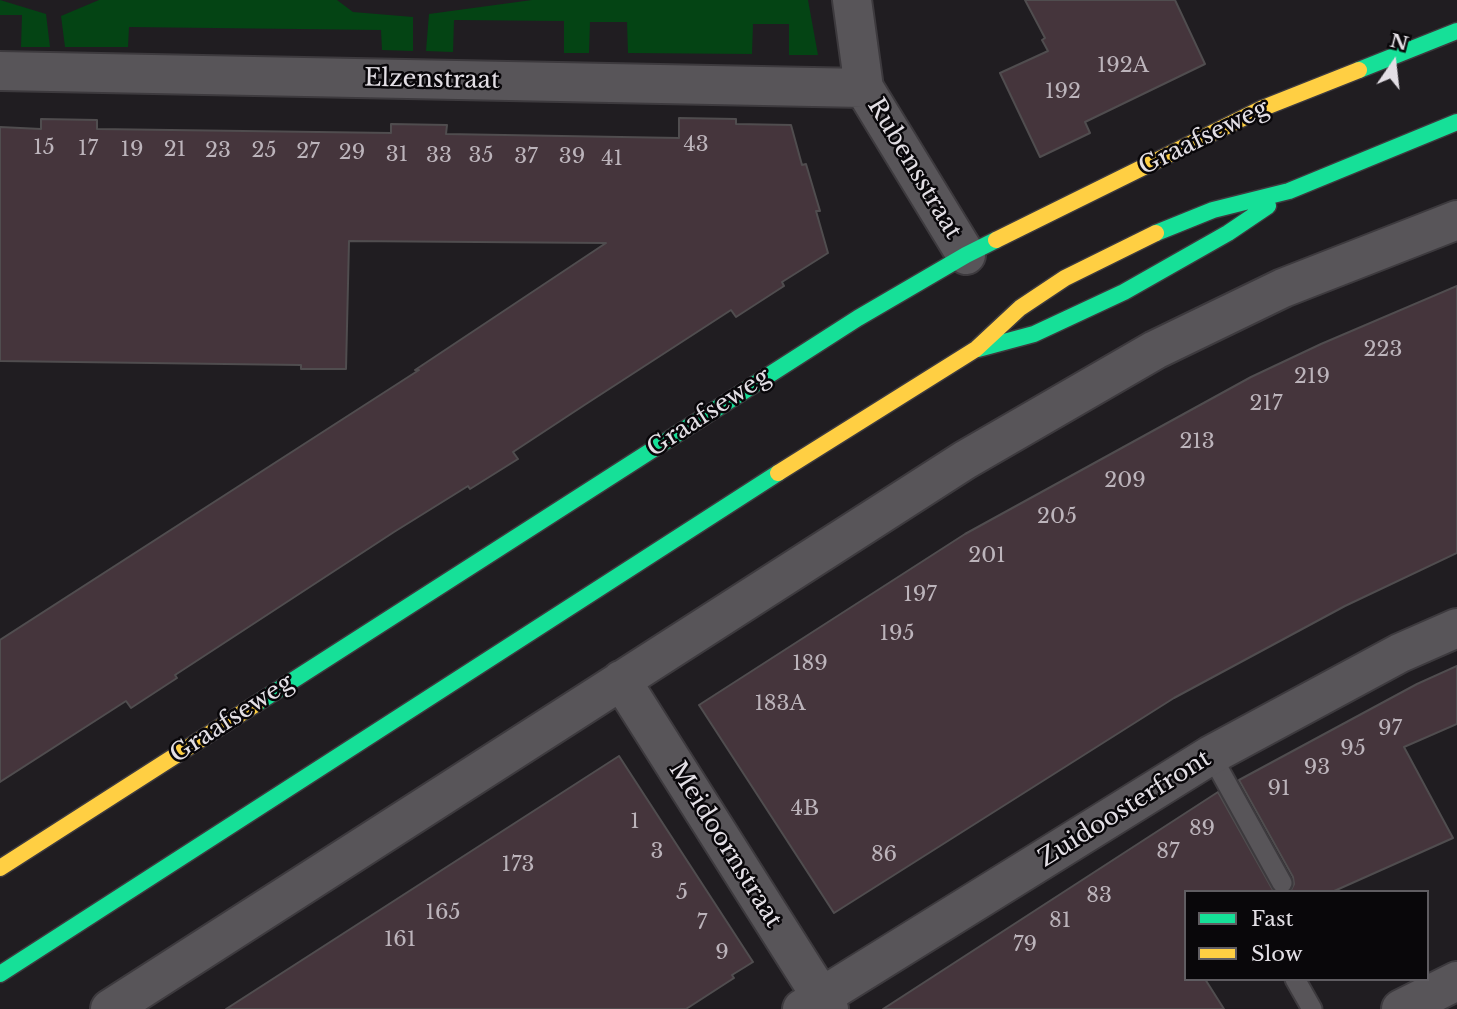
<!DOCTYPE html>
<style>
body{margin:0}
#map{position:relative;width:1457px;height:1009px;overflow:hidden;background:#201d21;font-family:"Libre Baskerville",serif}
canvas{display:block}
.legend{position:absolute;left:1184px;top:890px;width:245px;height:91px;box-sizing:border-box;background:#09070a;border:2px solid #605d62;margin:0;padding:9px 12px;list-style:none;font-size:21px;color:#e3dfe5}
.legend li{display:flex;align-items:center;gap:14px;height:35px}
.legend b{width:35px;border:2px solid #605d62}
.north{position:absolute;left:1359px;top:28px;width:70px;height:70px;-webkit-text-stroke:5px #09070a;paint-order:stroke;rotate:14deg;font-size:19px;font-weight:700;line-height:28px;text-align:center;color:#e3dfe5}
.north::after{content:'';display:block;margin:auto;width:24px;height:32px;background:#e3dfe5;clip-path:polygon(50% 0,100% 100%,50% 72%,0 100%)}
</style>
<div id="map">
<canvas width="1457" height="1009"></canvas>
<ul class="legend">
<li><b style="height:9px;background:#16e098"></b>Fast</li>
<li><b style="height:9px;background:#ffcf43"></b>Slow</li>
</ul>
<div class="north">N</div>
</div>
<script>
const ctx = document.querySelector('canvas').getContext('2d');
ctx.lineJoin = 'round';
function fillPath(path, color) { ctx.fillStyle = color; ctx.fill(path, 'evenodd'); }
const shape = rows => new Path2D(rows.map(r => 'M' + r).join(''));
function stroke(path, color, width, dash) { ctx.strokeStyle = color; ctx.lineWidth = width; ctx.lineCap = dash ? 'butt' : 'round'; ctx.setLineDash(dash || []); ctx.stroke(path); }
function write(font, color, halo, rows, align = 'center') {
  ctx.font = font + ' "Libre Baskerville",serif'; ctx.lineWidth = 5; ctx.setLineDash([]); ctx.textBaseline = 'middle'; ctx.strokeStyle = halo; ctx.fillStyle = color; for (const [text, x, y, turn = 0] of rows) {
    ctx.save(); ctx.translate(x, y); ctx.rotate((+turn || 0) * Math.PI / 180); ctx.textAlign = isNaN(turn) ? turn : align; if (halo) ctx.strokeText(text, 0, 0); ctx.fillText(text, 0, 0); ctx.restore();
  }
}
fillPath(shape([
 [0,0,46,14,50,47,21,47,22,15,0,15],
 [99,0,337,0,353,12,413,17,413,51,382,50,381,30,129,27,128,47,65,47,61,16],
 [532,0,808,0,818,55,789,55,789,24,753,24,752,54,628,53,627,22,590,22,589,53,564,53,564,21,454,20,453,52,426,51,429,14]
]), '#044414');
const building = shape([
 [1025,0,1175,0,1205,64,1085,122,1090,133,1040,157,1000,73,1048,51,1042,40,1045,38,1025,0],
 [679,118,736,119,736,124,791,125,802,165,806,164,820,211,816,211,828,253,782,282,784,286,736,317,731,310,586,404,513,452,518,459,470,489,468,486,394,532,175,675,177,678,131,708,126,701,0,782,0,640,419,370,415,370,606,243,349,241,346,369,301,369,301,365,0,361,0,127,41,129,41,119,97,120,97,129,391,133,391,124,447,125,446,134,679,138,679,118],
 [1457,286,1457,553,1345,606,1174,698,834,913,699,705,965,534,1251,377,1321,344,1457,286],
 [1457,666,1457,724,1404,747,1453,838,1332,892,1290,892,1294,884,1293,877,1239,780,1417,684,1457,666],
 [619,756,753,962,732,975,734,978,686,1009,226,1009,619,756],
 [1218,792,1274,892,1186,892,1186,979,1205,979,1224,1009,883,1009,1218,792]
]);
fillPath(building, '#45353c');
stroke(building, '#504d4f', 2);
const lane = shape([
 [1211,755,1282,883],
 [1295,979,1312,1009]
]);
const street = shape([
 [852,0,864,88,966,255],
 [0,71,864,88],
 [621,680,829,1009],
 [110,1009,965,460,1155,350,1283,288,1457,220],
 [802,1009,1211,755,1400,653,1457,628],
 [1401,1009,1457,981]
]);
const fast = shape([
 [1359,70,1457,31],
 [1156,233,1213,210,1289,191,1457,122],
 [978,349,1034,334,1124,292,1228,233,1268,206],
 [256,704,858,318,966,255,996,240],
 [0,974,778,473]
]);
const slow = shape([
 [996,240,1263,108,1359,70],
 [778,473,976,349,1020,308,1065,278,1156,233],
 [0,868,256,704]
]);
stroke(lane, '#3d3a3e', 23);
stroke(street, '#3d3a3e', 42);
stroke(fast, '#3d3a3e', 19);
stroke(slow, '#3d3a3e', 19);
stroke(lane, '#585559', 19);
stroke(street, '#585559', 38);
stroke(fast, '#16e098', 16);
stroke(slow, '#ffcf43', 16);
write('21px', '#bcb4bb', null, [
 ["192A",1123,66],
 ["192",1063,92],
 ["43",696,145],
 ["15",44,148],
 ["17",88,149],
 ["19",132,150],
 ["21",175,150],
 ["23",218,151],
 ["25",264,151],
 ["27",308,152],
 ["29",352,153],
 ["31",397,155],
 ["33",439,156],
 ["35",481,156],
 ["37",526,157],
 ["39",572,157],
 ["41",612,159],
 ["223",1383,350],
 ["219",1312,377],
 ["217",1266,404],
 ["213",1197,442],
 ["209",1125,481],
 ["205",1057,517],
 ["201",987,556],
 ["197",920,595],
 ["195",897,634],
 ["189",810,664],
 ["183A",780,704],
 ["97",1390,729],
 ["95",1353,749],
 ["93",1317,768],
 ["91",1279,789],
 ["4B",805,809],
 ["1",635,822],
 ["89",1202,829],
 ["3",657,852],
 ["87",1168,852],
 ["86",884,855],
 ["173",518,865],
 ["5",682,893],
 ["83",1099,896],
 ["165",443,913],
 ["81",1060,921],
 ["7",702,923],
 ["161",400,940],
 ["79",1025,945],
 ["9",722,953]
]);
write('24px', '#e3dfe5', '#09070a', [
 ["Elzenstraat",432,80,1],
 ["Graafseweg",1204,138,-26],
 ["Rubensstraat",914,169,59],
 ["Graafseweg",709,413,-33],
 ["Graafseweg",232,719,-33],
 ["Zuidoosterfront",1125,809,-32],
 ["Meidoornstraat",725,845,58]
]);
</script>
